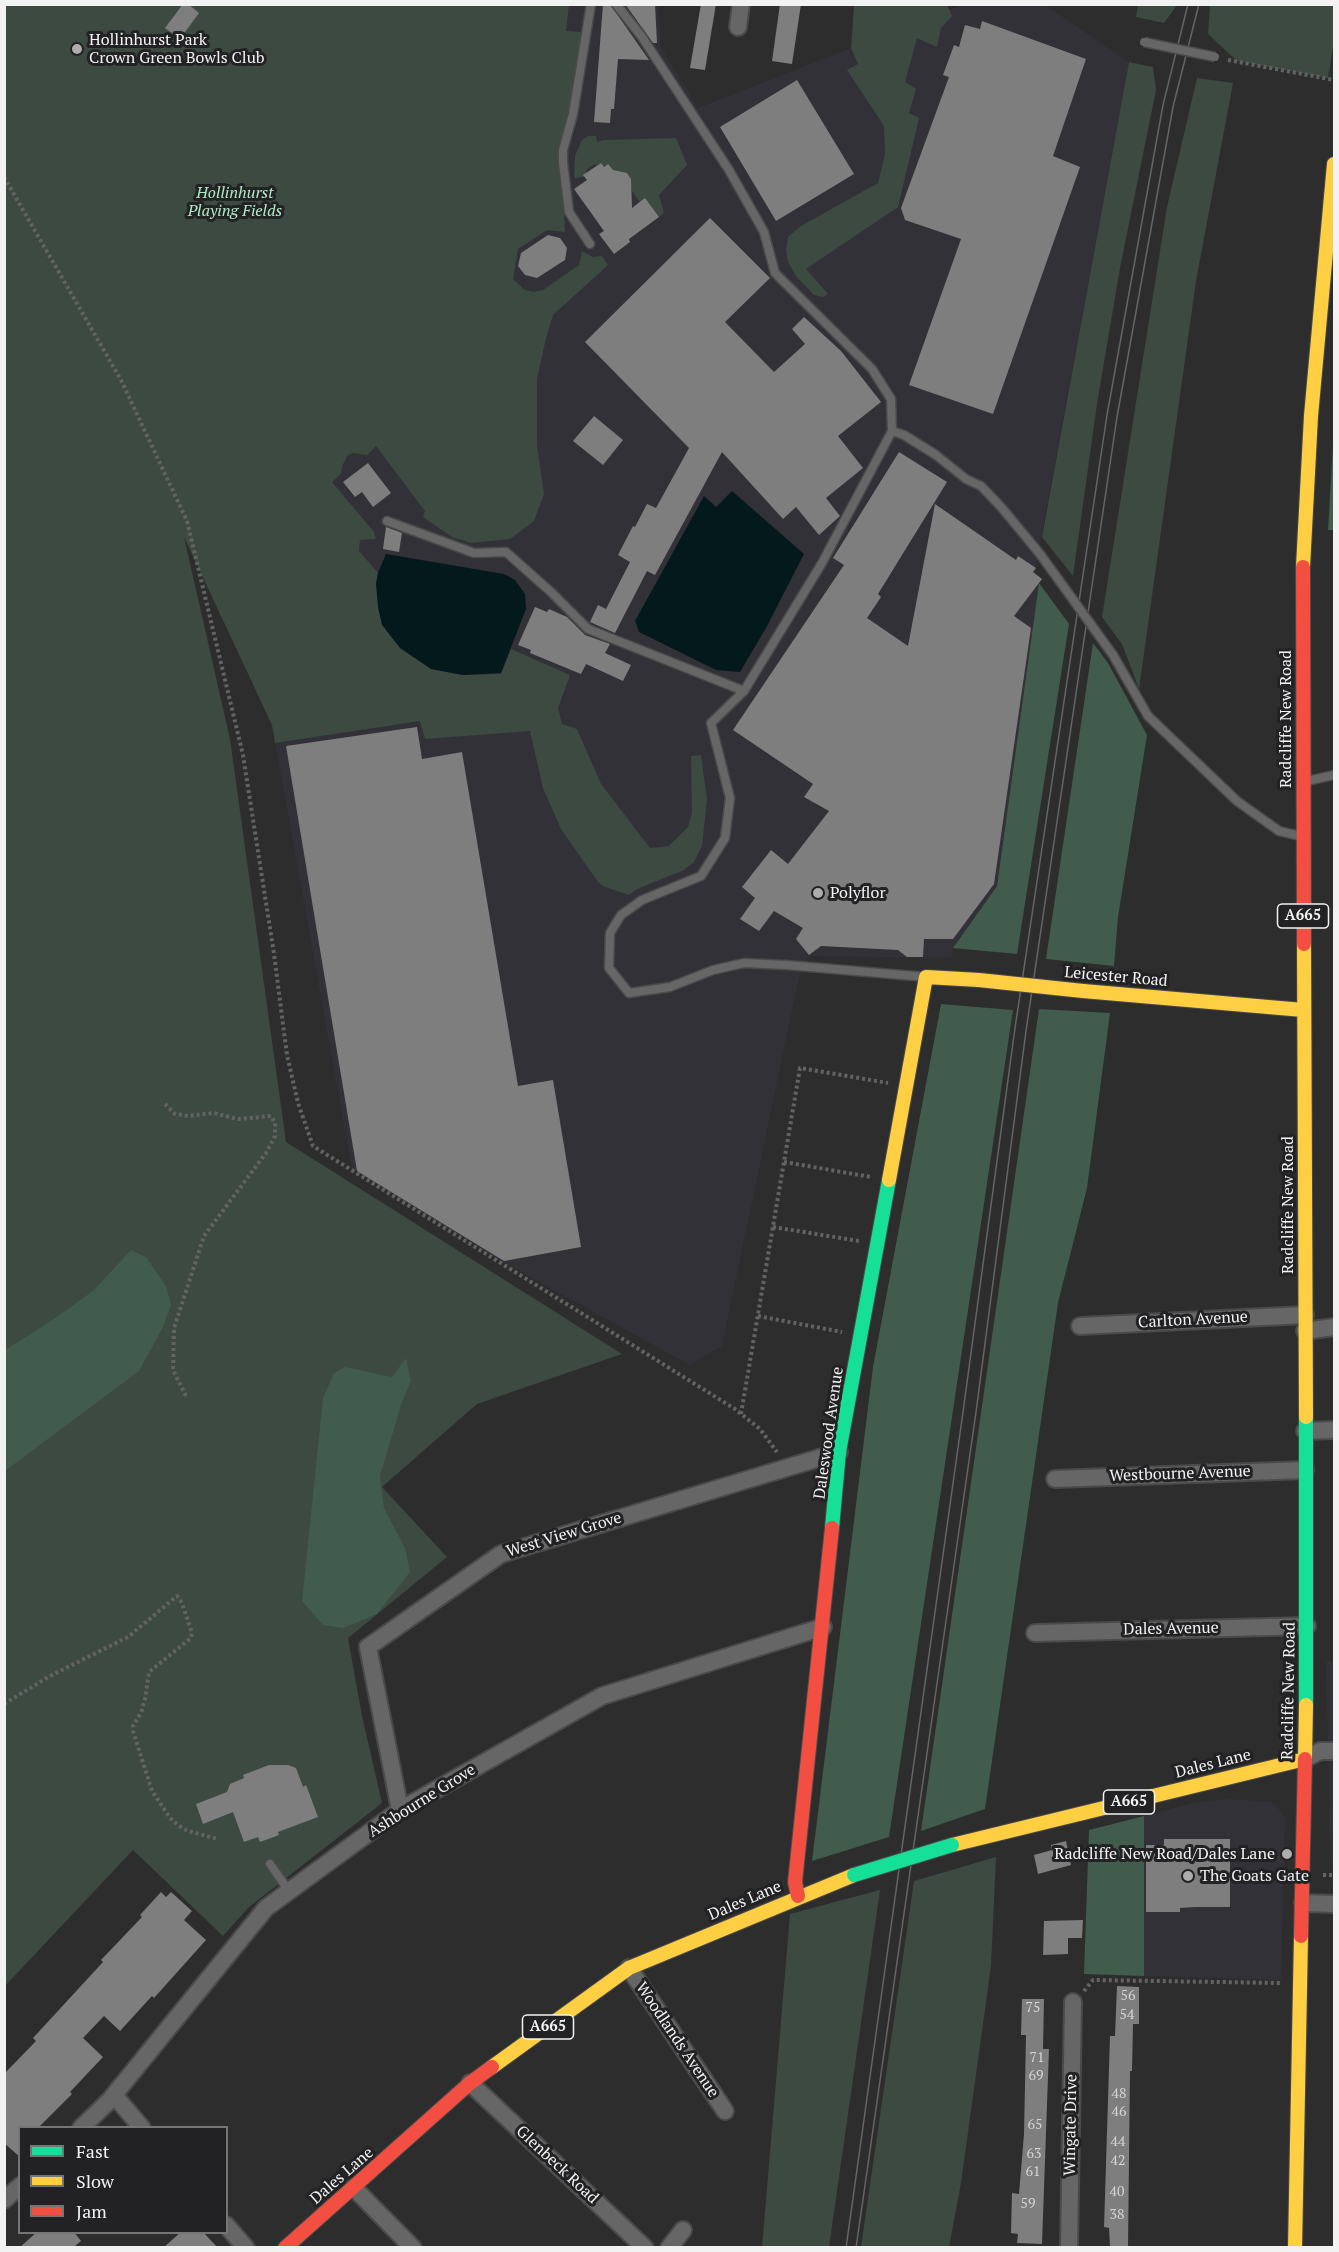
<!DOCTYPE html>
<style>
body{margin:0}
#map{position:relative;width:1339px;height:2252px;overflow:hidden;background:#2d2d2d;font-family:"PT Serif",serif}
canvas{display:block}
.frame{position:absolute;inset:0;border:6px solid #f2f2f3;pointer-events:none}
.legend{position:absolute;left:18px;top:2126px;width:210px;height:108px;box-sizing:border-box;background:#222224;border:2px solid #757577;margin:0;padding:8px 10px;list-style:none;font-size:18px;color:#f2f2f3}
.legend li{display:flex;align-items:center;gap:12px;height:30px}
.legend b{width:30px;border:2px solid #757577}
</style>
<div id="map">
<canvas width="1339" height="2252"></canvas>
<div class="frame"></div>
<ul class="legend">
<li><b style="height:8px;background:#16e098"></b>Fast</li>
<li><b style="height:8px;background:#ffcf43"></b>Slow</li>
<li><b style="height:8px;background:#f24e42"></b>Jam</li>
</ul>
</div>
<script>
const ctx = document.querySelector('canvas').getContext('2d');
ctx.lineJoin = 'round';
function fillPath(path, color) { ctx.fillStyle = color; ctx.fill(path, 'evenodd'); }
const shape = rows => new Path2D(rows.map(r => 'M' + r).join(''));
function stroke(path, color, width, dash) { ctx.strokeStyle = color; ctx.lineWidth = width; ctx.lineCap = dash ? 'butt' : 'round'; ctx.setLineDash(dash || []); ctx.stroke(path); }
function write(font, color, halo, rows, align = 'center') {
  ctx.font = font + ' "PT Serif",serif'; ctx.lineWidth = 6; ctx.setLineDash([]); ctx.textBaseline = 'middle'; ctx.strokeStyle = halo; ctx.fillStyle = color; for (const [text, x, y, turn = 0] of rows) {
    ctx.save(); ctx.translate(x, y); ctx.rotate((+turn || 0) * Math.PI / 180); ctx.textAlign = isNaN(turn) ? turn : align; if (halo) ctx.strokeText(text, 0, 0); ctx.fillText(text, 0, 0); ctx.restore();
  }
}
fillPath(shape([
 [569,5,658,5,661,47,698,108,851,48,854,5,947,5,949,10,963,5,1045,5,1129,62,1035,571,1039,583,997,886,953,948,951,958,809,956,799,977,722,1346,690,1365,503,1262,352,1169,272,725,184,534,566,31],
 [1334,1661,1334,1865,1331,1865,1326,1662],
 [1226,1799,1271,1802,1276,1805,1285,1818,1281,1980,1144,1976,1144,1816,1193,1803]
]), '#323138');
fillPath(shape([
 [4,5,569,5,566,31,583,32,561,153,565,232,547,230,518,249,513,279,525,290,534,292,543,290,579,265,582,251,593,257,602,256,608,265,553,315,546,338,537,379,537,445,544,494,534,521,510,539,471,543,452,537,423,517,425,511,376,446,367,455,353,453,348,455,342,466,341,474,332,482,374,532,376,539,360,540,359,551,378,573,376,584,382,625,462,675,501,674,511,649,570,675,558,708,562,724,577,729,601,784,650,848,669,846,688,827,692,813,691,756,701,755,707,799,702,846,694,862,684,870,637,889,629,895,605,887,598,882,561,829,543,788,530,731,425,739,420,721,275,743,272,725,184,537,230,739,286,1142,622,1354,477,1404,382,1487,447,1557,348,1638,362,1716,382,1803,248,1908,223,1936,133,1850,5,1986],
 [854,5,947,5,952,16,941,28,937,47,917,38,905,82,916,89,909,113,919,118,898,207,806,269,828,294,823,297,814,295,796,276,788,262,786,250,788,237,801,226,878,183,885,154,884,126,847,70,858,64,851,48],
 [1138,5,1138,4,1177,5,1164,23,1136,17],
 [1210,5,1334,5,1334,41,1328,78,1237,61,1208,34],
 [1129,62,1153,67,1156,90,1120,268,1097,404,1073,576,1042,537],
 [1197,78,1233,83,1196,281,1139,689,1122,644,1102,617,1167,207],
 [588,136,596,136,597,142,604,140,676,138,687,165,659,195,664,213,659,217,645,199,640,202,629,187,631,185,631,179,627,173,616,175,608,164,604,167,601,163,597,165,595,164,586,170,587,173,584,175,584,177,574,178,575,156,582,140],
 [996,1857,991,1966,961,2183,949,2247,861,2247,914,1881],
 [880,1890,829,2247,762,2248,790,1914]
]), '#3c4a42');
fillPath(shape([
 [1334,428,1334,530,1328,530],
 [1039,583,1069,624,1017,954,953,948,997,886],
 [1093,643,1108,663,1147,735,1118,917,1114,966,1046,959],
 [941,1004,1013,1010,889,1837,812,1861,873,1367],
 [1039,1009,1110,1013,1087,1188,1058,1303,985,1809,921,1831],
 [131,1250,146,1257,166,1286,171,1305,163,1327,139,1371,5,1471,5,1350,51,1321,93,1291],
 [406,1358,411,1381,402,1402,380,1476,384,1508,405,1548,410,1572,377,1614,343,1628,323,1625,302,1601,323,1398,334,1373,345,1367,392,1377],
 [1144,1816,1144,1976,1084,1974,1089,1830]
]), '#415b4c');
fillPath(shape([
 [732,491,804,554,766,628,740,672,716,670,639,632,635,621,704,496,716,507],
 [386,554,504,574,515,580,525,594,526,609,501,673,462,675,431,669,400,648,382,625,378,607,376,584,378,573]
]), '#04191c');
fillPath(shape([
 [183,4,188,4,199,13,180,39,165,28],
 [603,4,610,4,649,60,618,59,614,109,611,109,610,123,594,122],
 [625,4,655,4,657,43,653,43],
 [701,4,716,4,705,70,690,68],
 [780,4,801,4,792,64,772,61],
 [982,21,1086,59,1053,156,1080,167,993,414,909,385,961,239,905,220,901,208,949,77,943,75,954,45,959,47,965,25,980,29],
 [797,80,854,174,776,221,720,127],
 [601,163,604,167,608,164,613,170,627,173,631,179,632,208,645,198,659,217,629,239,630,242,614,254,599,234,604,231,574,189,587,180,583,175],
 [710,218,770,278,725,322,774,372,805,344,792,329,804,317,841,351,881,402,838,436,863,468,826,498,840,516,819,535,796,507,783,519,722,452,655,575,647,571,615,633,590,622,598,605,606,609,630,562,618,555,633,526,635,527,647,504,656,508,689,448,585,342],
 [548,235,560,238,567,248,565,260,537,278,525,275,518,266,521,253],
 [594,416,623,440,603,465,573,441],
 [899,452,947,482,878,594,881,597,867,618,908,646,935,504,1016,560,1018,556,1036,568,1033,572,1042,579,1014,616,1031,628,994,884,953,939,924,939,923,957,907,957,898,950,821,946,809,955,796,939,803,928,774,911,759,931,740,919,755,898,742,887,771,850,788,864,829,811,804,797,813,784,733,730,844,565,833,558],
 [368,463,391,493,373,507,362,492,355,497,343,482],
 [386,527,402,533,399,552,383,549],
 [535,607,547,612,549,609,567,617,585,635,610,644,605,653,631,665,623,681,586,664,581,674,530,653,531,650,518,645],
 [417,727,422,759,462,752,518,1086,553,1080,581,1247,504,1261,357,1171,286,746],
 [269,1765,288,1765,296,1768,303,1787,306,1785,318,1817,278,1832,279,1835,260,1842,258,1837,244,1842,233,1812,203,1824,196,1804,227,1792,230,1784,244,1778,243,1775],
 [1164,1839,1230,1839,1230,1907,1195,1907,1180,1908,1180,1912,1146,1912,1146,1845,1164,1845],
 [1066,1841,1071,1865,1038,1874,1034,1855,1052,1850,1051,1845],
 [161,1892,166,1897,171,1892,192,1911,184,1920,206,1940,154,1998,152,1996,120,2031,104,2016,83,2038,103,2057,70,2092,72,2094,39,2127,20,2127,20,2157,4,2143,4,2074,36,2041,33,2038,103,1962,101,1960,142,1917,140,1915],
 [1083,1920,1082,1938,1068,1938,1068,1954,1043,1955,1044,1921],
 [1117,1986,1139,1987,1139,2024,1133,2024,1132,2071,1130,2071,1128,2247,1110,2247,1109,2228,1104,2227,1110,2036,1115,2036],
 [1022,1999,1044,1999,1043,2049,1049,2049,1042,2244,1017,2243,1018,2234,1011,2233,1012,2193,1019,2194,1024,2134,1026,2035,1021,2035],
 [37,2232,74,2232,81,2241,74,2247,20,2247],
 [181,2232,203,2232,217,2247,164,2247]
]), '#7f7e7e');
const lane = shape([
 [616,4,642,37,729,170,764,232,775,273,872,369,891,399,892,431,822,563,744,691,711,723,730,798,725,838,701,876,642,900,621,915,610,933,609,968,629,993,670,987,713,970,744,963,786,965,926,977],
 [590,244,569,212,563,163,563,150,573,114,591,4],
 [892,431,904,435,936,455,966,479,981,486,1002,508,1040,554],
 [387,521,474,553,506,552,551,592,588,629,744,691],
 [1113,655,1148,716,1237,801,1279,831,1300,836],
 [1307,781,1334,775],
 [270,1864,289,1891]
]);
const street = shape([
 [738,27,741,4],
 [1080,1326,1305,1315],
 [1305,1331,1334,1327],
 [1305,1431,1334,1430],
 [1055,1479,1305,1470],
 [1035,1633,1307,1626],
 [1305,1759,1320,1751,1334,1751],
 [400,1810,368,1647,501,1554,839,1452],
 [1303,1903,1334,1904],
 [629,1968,725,2111],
 [470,2083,645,2248],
 [114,2095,142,2128],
 [81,2128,109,2101,266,1908,400,1810,602,1696,823,1627],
 [354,2188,413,2248],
 [4,2200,20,2186],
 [226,2225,246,2248],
 [669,2248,683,2230],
 [1069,2248,1073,2002]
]);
const fast = shape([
 [832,1528,839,1452,889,1180],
 [1306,1705,1306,1417]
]);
const slow = shape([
 [1303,567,1311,416,1334,164],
 [1304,944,1306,1417],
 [1083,991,1303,1010],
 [889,1180,926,977,979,980],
 [952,1845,1305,1759,1306,1705],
 [492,2067,629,1968,854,1875],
 [1295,2248,1301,1936]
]);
const jam = shape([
 [1303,567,1304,944],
 [798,1896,795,1882,832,1528],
 [1301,1936,1305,1759],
 [285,2248,470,2083,492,2067]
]);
stroke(lane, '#4a4a4a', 11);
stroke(street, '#4a4a4a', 20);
stroke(fast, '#4a4a4a', 16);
stroke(slow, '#4a4a4a', 16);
stroke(jam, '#4a4a4a', 16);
stroke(shape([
 [1228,60,1334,80],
 [4,177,121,380,187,521,243,755,274,954,287,1055,298,1103,313,1146,735,1409,760,1429,777,1452],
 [165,1104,175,1114,188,1116,214,1113,238,1119,271,1116,275,1123,275,1136,266,1153,204,1236,174,1328,173,1370,187,1398],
 [784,1162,871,1177],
 [773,1227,859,1241],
 [758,1316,842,1332],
 [741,1414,800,1068,888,1083],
 [4,1704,50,1676,128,1637,177,1596,182,1603,192,1633,191,1638,149,1672,145,1699,141,1713,133,1726,133,1731,152,1791,170,1818,179,1826,188,1831,218,1839],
 [1323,1875,1334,1875],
 [1084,1991,1093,1980,1281,1983]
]), '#636363', 4, [3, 3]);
stroke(lane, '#666667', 8);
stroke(street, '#666667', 16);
stroke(fast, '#16e098', 14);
stroke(slow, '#ffcf43', 14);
stroke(jam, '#f24e42', 14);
stroke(shape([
 [846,2248,963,1412,1015,1028,1107,415,1163,105,1188,4],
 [856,2248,976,1412,1026,1031,1117,417,1173,107,1199,4]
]), '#656565', 1.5);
const laneBridge = shape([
 [1144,42,1215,57],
 [1040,554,1113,655]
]);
const fastBridge = shape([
 [854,1875,952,1845]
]);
const slowBridge = shape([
 [979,980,1083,991]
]);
stroke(laneBridge, '#4a4a4a', 11, []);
stroke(fastBridge, '#4a4a4a', 16, []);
stroke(slowBridge, '#4a4a4a', 16, []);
stroke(laneBridge, '#666667', 8);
stroke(fastBridge, '#16e098', 14);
stroke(slowBridge, '#ffcf43', 14);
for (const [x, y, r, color] of [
 [77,49,6,"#adadae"],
 [818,893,6,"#adadae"],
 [1287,1854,6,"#adadae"],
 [1188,1876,6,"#adadae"]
]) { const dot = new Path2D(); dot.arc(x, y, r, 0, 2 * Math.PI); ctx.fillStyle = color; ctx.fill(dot); stroke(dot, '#222224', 2); }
write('14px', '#d5d5d6', null, [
 ["56",1128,1996],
 ["75",1033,2008],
 ["54",1127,2015],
 ["71",1037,2058],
 ["69",1036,2076],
 ["48",1119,2094],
 ["46",1119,2112],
 ["65",1035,2125],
 ["44",1118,2142],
 ["63",1034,2154],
 ["42",1118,2161],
 ["61",1033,2172],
 ["40",1117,2192],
 ["59",1028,2204],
 ["38",1117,2215]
]);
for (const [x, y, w] of [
 [1303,916,51],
 [1129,1802,51],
 [548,2027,51]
]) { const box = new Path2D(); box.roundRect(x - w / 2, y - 12, w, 24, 4.5); ctx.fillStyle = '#222224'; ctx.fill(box); stroke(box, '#f2f2f3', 1.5); }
write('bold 15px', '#f2f2f3', null, [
 ["A665",1303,916],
 ["A665",1129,1802],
 ["A665",548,2027]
]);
write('16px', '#f2f2f3', '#222224', [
 ["Hollinhurst Park",89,40],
 ["Crown Green Bowls Club",89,58],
 ["Polyflor",830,893],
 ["Radcliffe New Road/Dales Lane",1275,1854,"right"],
 ["The Goats Gate",1200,1876]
], 'left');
write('italic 16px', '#afe9c6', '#222224', [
 ["Hollinhurst",235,193],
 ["Playing Fields",235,211]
]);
write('16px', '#f2f2f3', '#222224', [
 ["Radcliffe New Road",1286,719,-90],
 ["Leicester Road",1116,977,5],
 ["Radcliffe New Road",1288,1205,-90],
 ["Carlton Avenue",1193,1320,-3],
 ["Daleswood Avenue",829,1433,-82],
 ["Westbourne Avenue",1180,1474,-2],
 ["West View Grove",564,1535,-17],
 ["Dales Avenue",1171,1629,-1],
 ["Radcliffe New Road",1289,1691,-89],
 ["Dales Lane",1213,1764,-14],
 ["Ashbourne Grove",422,1801,-32],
 ["Dales Lane",745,1901,-23],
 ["Woodlands Avenue",677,2040,56],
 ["Wingate Drive",1071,2125,-89],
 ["Glenbeck Road",557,2165,43],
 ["Dales Lane",342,2176,-41]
]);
</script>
